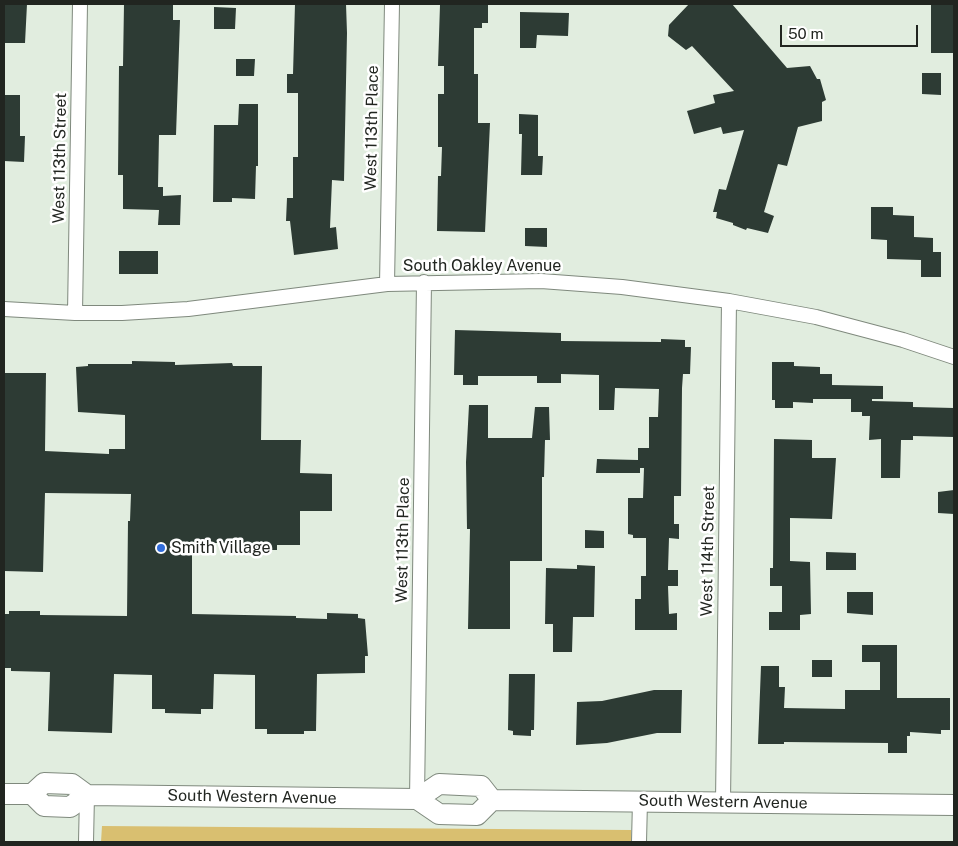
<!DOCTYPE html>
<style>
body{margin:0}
#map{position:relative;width:958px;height:846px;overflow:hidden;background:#e1eddf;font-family:"Public Sans",sans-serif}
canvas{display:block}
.frame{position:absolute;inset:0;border:5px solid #212520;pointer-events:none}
.scale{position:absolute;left:780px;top:25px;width:138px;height:22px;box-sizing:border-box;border:2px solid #212520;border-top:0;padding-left:6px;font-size:15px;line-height:18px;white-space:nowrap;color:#212520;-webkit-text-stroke:4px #fff;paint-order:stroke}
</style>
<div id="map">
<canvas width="958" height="846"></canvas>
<div class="frame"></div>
<div class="scale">50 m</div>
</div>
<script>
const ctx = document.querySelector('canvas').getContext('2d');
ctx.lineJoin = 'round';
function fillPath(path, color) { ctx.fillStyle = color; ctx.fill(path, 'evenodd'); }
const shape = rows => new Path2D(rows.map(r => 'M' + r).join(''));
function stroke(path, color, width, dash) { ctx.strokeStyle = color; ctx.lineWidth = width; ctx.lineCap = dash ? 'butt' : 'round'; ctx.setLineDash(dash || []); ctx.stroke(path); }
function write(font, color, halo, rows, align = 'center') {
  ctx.font = font + ' "Public Sans",sans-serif'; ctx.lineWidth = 5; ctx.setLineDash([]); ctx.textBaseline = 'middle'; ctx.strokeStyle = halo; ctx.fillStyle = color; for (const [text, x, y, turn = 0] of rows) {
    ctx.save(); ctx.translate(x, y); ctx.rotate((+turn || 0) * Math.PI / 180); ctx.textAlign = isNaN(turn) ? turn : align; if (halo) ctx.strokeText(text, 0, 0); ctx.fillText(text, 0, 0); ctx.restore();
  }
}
fillPath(shape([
 [102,826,631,830,631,842,101,842]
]), '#d9bf70');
fillPath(shape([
 [4,4,27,4,25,43,4,43],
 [124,4,173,4,173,20,180,20,176,135,159,135,158,187,163,187,163,196,181,195,180,225,158,225,159,210,123,209,123,175,118,175,119,66,123,66],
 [295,4,346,4,347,33,344,181,332,180,330,228,336,227,338,249,294,255,290,221,286,221,287,198,293,198,293,157,298,157,298,93,287,93,287,74,293,74],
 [689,4,732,4,787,68,810,66,817,79,820,79,826,100,822,102,822,121,798,127,787,166,778,164,764,212,774,216,768,233,747,228,746,230,733,225,733,223,716,218,717,212,713,212,719,189,726,190,744,130,723,134,721,127,694,134,687,111,715,103,713,95,734,91,692,46,686,50,668,36,669,25],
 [931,4,954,4,954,53,931,53],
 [440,5,488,5,488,23,482,23,482,28,474,28,474,74,478,74,478,123,490,123,485,232,437,231,438,176,441,176,442,147,438,147,438,94,444,94,444,66,438,66],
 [214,7,236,8,235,29,214,29],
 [520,12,569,13,568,36,537,35,536,48,520,48],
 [236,59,255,59,254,76,236,76],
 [922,73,941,73,941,95,922,94],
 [4,95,20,95,20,136,25,136,24,162,4,161],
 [239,104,258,104,258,166,256,166,255,199,232,198,232,202,213,202,214,125,238,125],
 [519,114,538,115,538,156,543,156,542,175,521,175,522,134,519,134],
 [871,207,893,207,893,215,914,216,914,237,933,238,933,252,941,252,941,277,921,277,921,260,887,259,887,240,871,239],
 [525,228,547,228,547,247,525,246],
 [119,251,158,251,158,274,119,274],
 [455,330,561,333,561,341,661,342,661,339,685,340,685,347,691,347,690,374,683,374,682,388,681,496,674,496,674,524,679,524,679,539,669,538,668,570,678,570,678,586,668,586,669,614,677,613,677,630,635,630,635,599,641,599,641,576,646,576,646,538,633,538,633,535,628,534,628,498,643,498,644,468,640,468,640,473,596,473,597,459,638,460,638,448,649,448,649,417,658,417,659,389,615,388,614,410,599,410,599,375,561,374,561,383,537,383,537,376,478,376,478,385,463,385,463,375,454,375],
 [132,361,175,362,175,365,232,363,233,366,262,366,261,440,301,440,300,473,332,474,332,511,300,511,300,545,277,545,277,550,240,550,239,543,192,543,192,614,296,616,296,618,327,619,327,613,358,614,358,618,365,619,368,656,365,656,365,673,317,674,316,731,304,731,304,734,267,734,267,729,255,729,255,675,214,674,213,709,201,709,201,714,165,713,165,709,152,709,152,675,114,674,112,733,48,731,50,672,11,671,11,668,4,668,4,614,9,614,9,611,40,611,40,615,127,616,128,521,130,521,131,494,45,493,43,572,4,571,5,373,46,373,45,451,109,454,109,449,125,449,125,415,78,412,76,367,88,366,88,364,132,364],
 [772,362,794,362,794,366,820,367,820,374,832,374,832,385,883,386,883,399,872,399,872,401,913,402,913,407,954,408,954,437,913,436,913,440,901,440,900,478,881,478,881,439,869,440,870,416,862,416,862,412,851,412,851,399,813,399,813,403,793,402,793,408,775,408,775,400,772,400],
 [469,405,488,405,488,438,532,438,535,407,549,407,550,440,545,440,544,477,542,477,542,561,510,561,510,629,468,629,470,529,467,529,466,462],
 [774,439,812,440,812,458,836,458,832,519,790,518,790,561,810,562,811,614,800,615,800,630,769,630,769,612,782,612,782,586,770,586,770,568,773,568],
 [954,490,954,514,938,513,938,492],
 [585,530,604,531,604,548,585,548],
 [826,552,856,553,856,570,826,570],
 [577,565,595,566,594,617,573,617,572,652,553,652,553,624,545,624,546,568,577,569],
 [847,592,873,592,873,615,847,613],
 [862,645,897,645,897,698,950,698,950,730,941,730,941,734,910,732,910,736,907,736,907,753,888,753,888,743,784,742,784,744,758,744,761,666,779,666,779,687,785,687,784,708,845,709,845,690,880,690,880,662,862,662],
 [812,660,832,660,832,677,812,677],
 [509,674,535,674,534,730,531,730,531,736,513,735,513,731,508,730],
 [654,690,682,690,681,733,657,733,607,743,576,745,577,702,602,701]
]), '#2d3b34');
const street = shape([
 [387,284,392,4],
 [4,309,75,313,122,313,188,309,387,284,541,281,622,287,729,301,816,317,903,340,954,357],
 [75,313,80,4],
 [417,799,424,282],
 [723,802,729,301],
 [86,842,87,795],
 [639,842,640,801]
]);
const secondary = shape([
 [4,794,32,794,44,806,70,807,87,795],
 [32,794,44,783,72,784,87,795,417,799,439,784,481,786,492,800],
 [417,799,439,814,477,815,492,800,954,805]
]);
stroke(street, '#7f897d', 16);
stroke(secondary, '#7f897d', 22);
stroke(street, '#fff', 14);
stroke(secondary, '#fff', 20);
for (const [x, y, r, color] of [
 [161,548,5,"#316cda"]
]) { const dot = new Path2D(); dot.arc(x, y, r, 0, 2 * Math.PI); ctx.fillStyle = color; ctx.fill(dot); stroke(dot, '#fff', 2); }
write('16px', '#212520', '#fff', [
 ["West 113th Place",372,128,-89],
 ["West 113th Street",60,158,-89],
 ["South Oakley Avenue",482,266],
 ["West 113th Place",403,540,-89],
 ["West 114th Street",708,551,-89],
 ["South Western Avenue",252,797,1],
 ["South Western Avenue",723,802,1]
]);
write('16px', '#212520', '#fff', [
 ["Smith Village",171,548]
], 'left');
</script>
